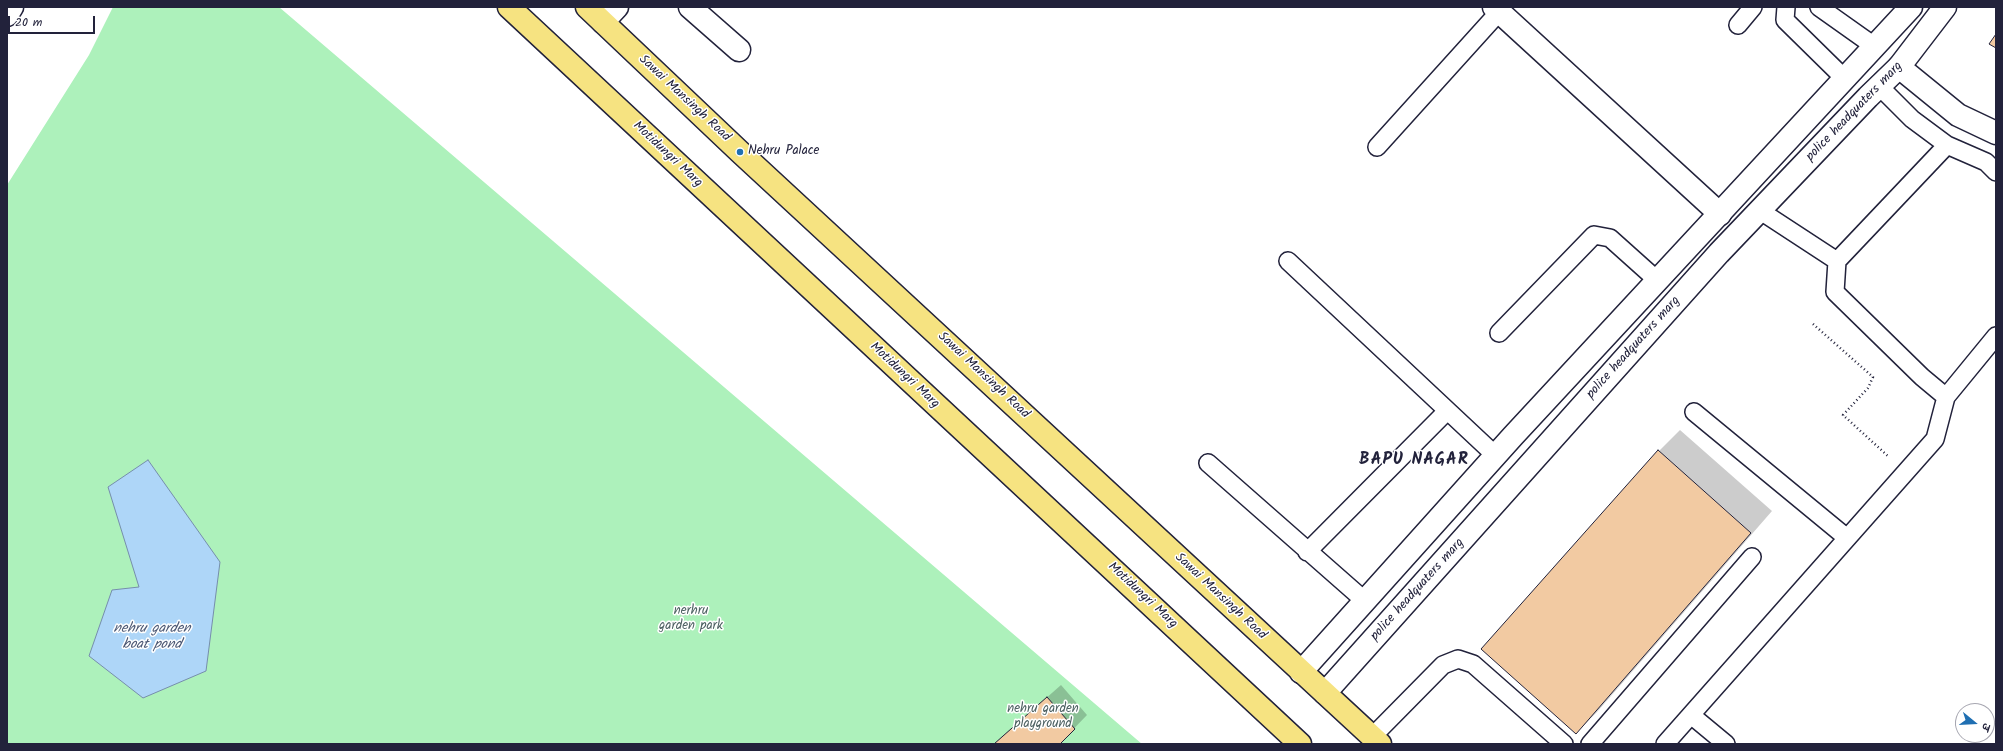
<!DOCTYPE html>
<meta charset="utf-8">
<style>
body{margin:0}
#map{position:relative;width:2003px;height:751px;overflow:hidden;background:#fff;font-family:Kalam,"Playpen Sans Deva",sans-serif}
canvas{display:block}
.frame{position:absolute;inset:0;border:8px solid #22223b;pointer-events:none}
.north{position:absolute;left:1955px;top:703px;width:40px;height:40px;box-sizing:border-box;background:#fff;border:1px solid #a7a7b1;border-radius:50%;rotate:108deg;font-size:11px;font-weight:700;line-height:16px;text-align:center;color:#22223b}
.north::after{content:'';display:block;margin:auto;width:14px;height:18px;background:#1f6fb2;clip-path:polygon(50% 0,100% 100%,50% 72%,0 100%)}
.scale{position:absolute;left:8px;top:16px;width:87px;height:18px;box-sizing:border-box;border:2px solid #22223b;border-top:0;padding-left:5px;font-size:12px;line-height:14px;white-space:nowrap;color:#22223b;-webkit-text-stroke:3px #fff;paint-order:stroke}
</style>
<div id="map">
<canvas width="2003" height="751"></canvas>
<div class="frame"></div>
<div class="north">उ</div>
<div class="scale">20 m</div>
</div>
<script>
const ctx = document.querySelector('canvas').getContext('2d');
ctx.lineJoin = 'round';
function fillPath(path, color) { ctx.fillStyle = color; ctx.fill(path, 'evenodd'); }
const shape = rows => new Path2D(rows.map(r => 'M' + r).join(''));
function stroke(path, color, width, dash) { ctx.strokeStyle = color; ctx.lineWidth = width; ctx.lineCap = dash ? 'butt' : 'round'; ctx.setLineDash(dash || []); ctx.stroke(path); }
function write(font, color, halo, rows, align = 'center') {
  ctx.font = font + ' Kalam,sans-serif'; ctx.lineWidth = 3; ctx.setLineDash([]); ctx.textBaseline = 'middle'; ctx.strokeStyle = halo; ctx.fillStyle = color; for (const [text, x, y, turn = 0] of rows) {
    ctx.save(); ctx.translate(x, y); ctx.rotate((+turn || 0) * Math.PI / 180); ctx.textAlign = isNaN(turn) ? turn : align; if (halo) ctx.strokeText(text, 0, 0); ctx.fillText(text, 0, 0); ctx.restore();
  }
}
fillPath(shape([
 [113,7,279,7,1142,744,7,744,7,185,89,55]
]), '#adf1bb');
const water = shape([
 [148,460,220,562,206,671,143,698,89,656,112,590,139,587,108,487,148,460]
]);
fillPath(water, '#aed6f8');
stroke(water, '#768eac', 1);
fillPath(shape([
 [1680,430,1772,511,1597,712,1576,733,1482,649,1659,451],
 [1061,685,1087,715,1059,744,994,744]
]), '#0003');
const building = shape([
 [1996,34,1996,48,1989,44,1996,34],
 [1658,450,1751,533,1576,734,1481,649,1658,450],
 [1047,697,1075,729,1060,744,994,744,1047,697]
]);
fillPath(building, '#f2caa2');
stroke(building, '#22223b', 1);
const lane = shape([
 [1786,7,1785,20,1844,78],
 [1819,7,1874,46],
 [1738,25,1753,7],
 [1947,145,1986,162,1996,172],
 [1377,147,1499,12],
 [1759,210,1837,261],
 [1288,261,1495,455],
 [1499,333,1594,235,1610,238,1658,281],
 [1946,397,1996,336],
 [1694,412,1847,538],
 [1208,463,1365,601],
 [1307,552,1447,411],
 [1691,715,1726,744],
 [1372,737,1443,665,1458,659,1473,664,1564,744],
 [1590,744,1752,557],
 [1665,744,1935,439,1946,397,1922,377,1835,292,1837,261,1947,145,1912,119,1880,87]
]);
const street = shape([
 [690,7,739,50],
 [1494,7,1720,214],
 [7,15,12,7],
 [603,22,617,7],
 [1899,67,1958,115,1996,133]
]);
const secondary = shape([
 [1301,672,1513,436,1911,7],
 [1325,693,1719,253,1868,97,1899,67,1945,7]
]);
const primary = shape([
 [509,7,1300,744],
 [587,7,740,152,1380,744]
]);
stroke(lane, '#22223b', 20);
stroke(street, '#22223b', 25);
stroke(secondary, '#22223b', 25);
stroke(primary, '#22223b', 25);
stroke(shape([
 [1813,324,1873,377,1868,388,1843,415,1889,457]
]), '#22223b', 2.5, [1, 3]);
stroke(lane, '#fff', 17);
stroke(street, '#fff', 22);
stroke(secondary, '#fff', 22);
stroke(primary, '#f6e381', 22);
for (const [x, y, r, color] of [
 [740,152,4,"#1f6fb2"]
]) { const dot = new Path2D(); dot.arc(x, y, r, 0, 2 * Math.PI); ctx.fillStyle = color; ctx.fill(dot); stroke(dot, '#fff', 1.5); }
write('13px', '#22223b', '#fff', [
 ["Sawai Mansingh Road",684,99,43],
 ["police headquaters marg",1855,112,-46],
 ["Motidungri Marg",667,155,43],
 ["police headquaters marg",1634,348,-48],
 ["Motidungri Marg",904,376,43],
 ["Sawai Mansingh Road",983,376,43],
 ["police headquaters marg",1418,590,-48],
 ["Motidungri Marg",1142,596,43],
 ["Sawai Mansingh Road",1220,597,43]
]);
write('13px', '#22223b', '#fff', [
 ["Nehru Palace",748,152]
], 'left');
write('13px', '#4c6061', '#fff', [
 ["nerhru",691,612],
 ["garden park",691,627],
 ["nehru garden",1043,710],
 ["playground",1043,725]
]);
write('italic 14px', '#4c5874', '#fff', [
 ["nehru garden",152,630],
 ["boat pond",152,646]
]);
ctx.letterSpacing = '1px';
write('bold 17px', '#22223b', '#fff', [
 ["BAPU NAGAR",1414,461]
]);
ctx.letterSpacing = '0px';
</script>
